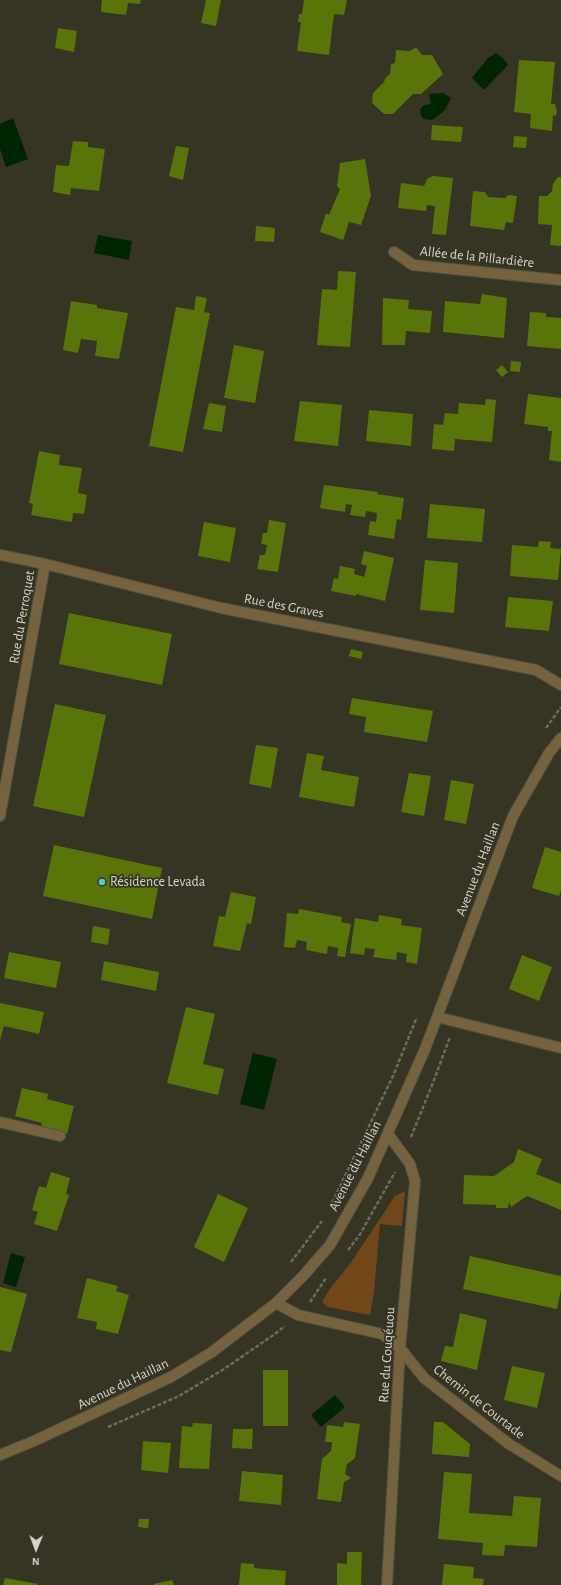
<!DOCTYPE html>
<meta charset="utf-8">
<style>
body{margin:0}
#map{position:relative;width:561px;height:1585px;overflow:hidden;background:#363423;font-family:"Alegreya Sans",sans-serif}
canvas{display:block}
.north{position:absolute;left:16px;top:1529px;width:40px;height:40px;-webkit-text-stroke:3px #363423;paint-order:stroke;rotate:181deg;font-size:11px;font-weight:700;line-height:16px;text-align:center;color:#d5d4ca}
.north::after{content:'';display:block;margin:auto;width:14px;height:18px;background:#d5d4ca;clip-path:polygon(50% 0,100% 100%,50% 72%,0 100%)}
</style>
<div id="map">
<canvas width="561" height="1585"></canvas>
<div class="north">N</div>
</div>
<script>
const ctx = document.querySelector('canvas').getContext('2d');
ctx.lineJoin = 'round';
function fillPath(path, color) { ctx.fillStyle = color; ctx.fill(path, 'evenodd'); }
const shape = rows => new Path2D(rows.map(r => 'M' + r).join(''));
function stroke(path, color, width, dash) { ctx.strokeStyle = color; ctx.lineWidth = width; ctx.lineCap = dash ? 'butt' : 'round'; ctx.setLineDash(dash || []); ctx.stroke(path); }
function write(font, color, halo, rows, align = 'center') {
  ctx.font = font + ' "Alegreya Sans",sans-serif'; ctx.lineWidth = 3.5; ctx.setLineDash([]); ctx.textBaseline = 'middle'; ctx.strokeStyle = halo; ctx.fillStyle = color; for (const [text, x, y, turn = 0] of rows) {
    ctx.save(); ctx.translate(x, y); ctx.rotate((+turn || 0) * Math.PI / 180); ctx.textAlign = isNaN(turn) ? turn : align; if (halo) ctx.strokeText(text, 0, 0); ctx.fillText(text, 0, 0); ctx.restore();
  }
}
fillPath(shape([
 [405,1191,402,1226,380,1224,374,1292,370,1315,328,1307,322,1302,329,1290,350,1264,395,1196]
]), '#714719');
fillPath(shape([
 [496,53,503,58,508,65,484,90,472,78,488,58],
 [443,93,451,98,445,110,434,119,430,120,424,119,421,116,420,109,424,105,431,104,429,94],
 [13,118,28,159,6,167,0,149,0,124],
 [98,235,132,241,129,260,94,253],
 [253,1053,277,1059,264,1110,240,1104],
 [11,1253,25,1257,16,1287,3,1283],
 [335,1395,345,1407,321,1427,311,1415]
]), '#002502');
fillPath(shape([
 [102,0,141,0,140,4,128,3,126,15,101,12],
 [206,0,221,0,216,26,201,23],
 [304,0,347,0,344,15,334,14,329,55,297,51,301,22,298,22,299,14,302,14],
 [58,28,77,31,74,52,55,48],
 [416,47,422,55,432,55,443,74,421,94,413,94,393,114,384,114,372,103,373,93,384,82,386,77,390,74,391,64,395,63,396,50,410,51],
 [519,60,555,62,551,104,555,104,557,111,556,116,553,115,552,131,530,128,531,114,514,112],
 [432,125,463,127,461,142,431,140],
 [514,136,527,137,526,148,513,147],
 [73,141,88,142,88,147,105,149,99,191,71,188,70,195,53,192,56,165,69,166],
 [176,146,189,148,183,180,169,176],
 [365,159,371,196,361,225,349,222,343,240,320,232,326,213,329,215,340,189,337,186,340,163],
 [433,176,453,178,446,235,432,234,435,206,427,205,426,211,398,208,401,183,424,186,427,179],
 [558,177,561,177,561,246,550,245,552,225,538,224,539,196,547,196,552,191,553,184],
 [473,191,485,192,488,197,505,198,508,195,517,196,513,223,506,222,504,230,470,226],
 [256,226,275,228,274,242,255,241],
 [338,271,356,272,350,347,317,345,322,289,337,290],
 [482,294,507,298,504,338,443,332,445,301,480,304],
 [196,296,207,298,204,312,210,313,183,452,149,446,176,307,194,310],
 [383,298,409,300,408,309,432,311,430,333,406,331,405,345,382,345],
 [71,301,97,305,97,308,128,313,119,359,95,356,97,341,81,339,78,353,63,350],
 [530,312,546,313,546,317,561,318,561,349,527,346],
 [234,345,264,351,255,403,224,398],
 [511,361,521,362,520,372,510,371],
 [502,365,508,372,502,377,496,370],
 [528,394,561,398,561,462,549,460,552,431,548,431,548,427,524,424],
 [486,399,496,400,492,442,455,439,454,451,432,449,434,424,443,425,445,413,458,414,459,403,485,405],
 [300,401,342,405,338,446,294,441],
 [209,403,226,406,222,432,203,429],
 [369,410,413,414,411,446,366,441],
 [39,451,60,455,59,465,82,468,78,493,87,495,84,514,73,513,72,522,31,515,33,504,29,503],
 [324,485,378,492,377,494,404,498,401,520,397,519,394,539,368,535,370,521,376,522,377,513,366,511,365,517,350,515,352,505,346,504,345,512,320,508],
 [430,504,485,509,482,542,427,538],
 [269,520,286,523,278,572,257,569,260,555,265,555,267,545,261,544,263,533,267,533],
 [204,522,236,528,230,562,198,556],
 [539,541,551,542,550,548,561,549,558,580,510,576,512,545,538,547],
 [364,551,394,558,385,601,356,594,356,596,331,591,334,578,338,579,340,566,355,569,354,574,364,577,367,566,361,564],
 [425,560,458,563,454,613,420,610],
 [508,597,553,601,549,631,505,627],
 [69,613,172,634,162,685,59,664],
 [351,649,363,652,361,659,349,656],
 [352,698,433,711,427,742,364,732,366,717,349,714],
 [55,704,106,715,84,817,33,806],
 [256,745,278,748,271,788,249,784],
 [307,753,324,756,321,770,359,777,354,807,299,797],
 [409,773,431,776,424,816,401,812],
 [451,780,474,784,466,824,444,820],
 [54,845,162,868,152,919,43,896],
 [545,847,561,852,561,890,559,896,532,888],
 [231,892,256,897,251,924,247,923,240,951,213,946,219,916,225,917],
 [299,909,342,917,341,922,351,924,345,957,337,956,338,948,328,946,327,954,306,950,307,942,297,940,295,948,284,947,287,913,298,914],
 [379,915,402,919,401,925,422,928,417,964,406,962,407,954,397,952,396,960,373,957,375,949,365,948,364,955,350,953,355,918,378,922],
 [93,926,110,929,108,945,91,942],
 [9,952,61,962,56,988,4,978],
 [522,955,552,967,539,1001,509,989],
 [104,961,159,972,156,991,101,980],
 [0,1003,44,1012,39,1034,4,1026,0,1040],
 [186,1007,215,1014,203,1064,224,1069,218,1095,167,1083],
 [22,1088,48,1094,47,1099,74,1106,67,1134,41,1127,42,1123,15,1116],
 [518,1149,542,1159,536,1174,561,1184,561,1210,527,1196,511,1207,509,1202,508,1208,496,1208,496,1205,463,1204,464,1175,494,1176,514,1162],
 [51,1172,70,1178,66,1194,69,1195,57,1231,34,1224,38,1212,32,1210,39,1186,46,1188],
 [218,1194,248,1208,224,1262,194,1247],
 [470,1256,561,1276,561,1290,557,1309,463,1289],
 [87,1278,118,1286,116,1291,129,1295,118,1334,96,1329,97,1322,77,1318],
 [0,1287,27,1294,11,1352,0,1350],
 [460,1313,487,1320,477,1370,441,1361,445,1346,453,1347],
 [512,1366,545,1373,537,1408,504,1400],
 [263,1370,288,1370,288,1426,263,1426],
 [344,1422,360,1424,355,1458,347,1464,345,1474,351,1478,344,1482,341,1502,317,1499,322,1459,331,1451,332,1442,325,1442,327,1425,343,1427],
 [434,1422,443,1422,470,1444,469,1457,432,1454],
 [193,1423,212,1424,209,1469,179,1468,182,1426,192,1427],
 [233,1429,253,1429,252,1449,232,1448],
 [143,1441,171,1443,168,1473,141,1470],
 [242,1471,283,1475,281,1505,239,1501],
 [444,1472,472,1474,469,1513,512,1516,514,1496,541,1498,537,1547,505,1545,504,1556,482,1555,483,1543,438,1539],
 [139,1519,149,1519,148,1528,138,1527],
 [347,1552,362,1552,361,1585,337,1585,337,1563,347,1564],
 [241,1563,254,1564,254,1568,286,1571,285,1585,239,1585],
 [444,1564,474,1567,473,1578,484,1579,483,1585,442,1585],
 [5,1578,38,1584,37,1585,3,1585],
 [172,1580,174,1585,154,1585,154,1584]
]), '#597509');
const minor = shape([
 [394,252,413,265,561,280],
 [0,555,45,564,221,608,536,670,561,685],
 [0,816,45,564],
 [437,1017,561,1048],
 [0,1122,60,1136],
 [276,1303,298,1315,382,1334,400,1348,424,1378,509,1444,561,1476],
 [0,1455,34,1441,171,1377,212,1352,276,1303,304,1275,330,1245,368,1178,425,1049,513,816,549,753,561,738],
 [387,1585,400,1348,415,1181,410,1164,388,1134]
]);
stroke(minor, '#535141', 12);
stroke(shape([
 [546,728,561,707],
 [411,1137,434,1080,450,1037],
 [332,1203,393,1076,417,1017],
 [348,1250,359,1236,395,1172],
 [291,1262,322,1221],
 [310,1302,326,1278],
 [108,1427,179,1396,224,1369,272,1336,285,1326]
]), '#6d6b5c', 2.5, [4, 2]);
stroke(minor, '#74633e', 10);
for (const [x, y, r, color] of [
 [102,882,4,"#52cbd8"]
]) { const dot = new Path2D(); dot.arc(x, y, r, 0, 2 * Math.PI); ctx.fillStyle = color; ctx.fill(dot); stroke(dot, '#363423', 1.5); }
write('14px', '#d5d4ca', '#363423', [
 ["Allée de la Pillardière",477,257,6],
 ["Rue des Graves",284,606,11],
 ["Rue du Perroquet",22,617,-80],
 ["Avenue du Haillan",478,869,-69],
 ["Avenue du Haillan",355,1166,-63],
 ["Rue du Couqéuou",387,1355,-86],
 ["Avenue du Haillan",123,1384,-26],
 ["Chemin de Courtade",479,1402,38]
]);
write('14px', '#d5d4ca', '#363423', [
 ["Résidence Levada",110,882]
], 'left');
</script>
